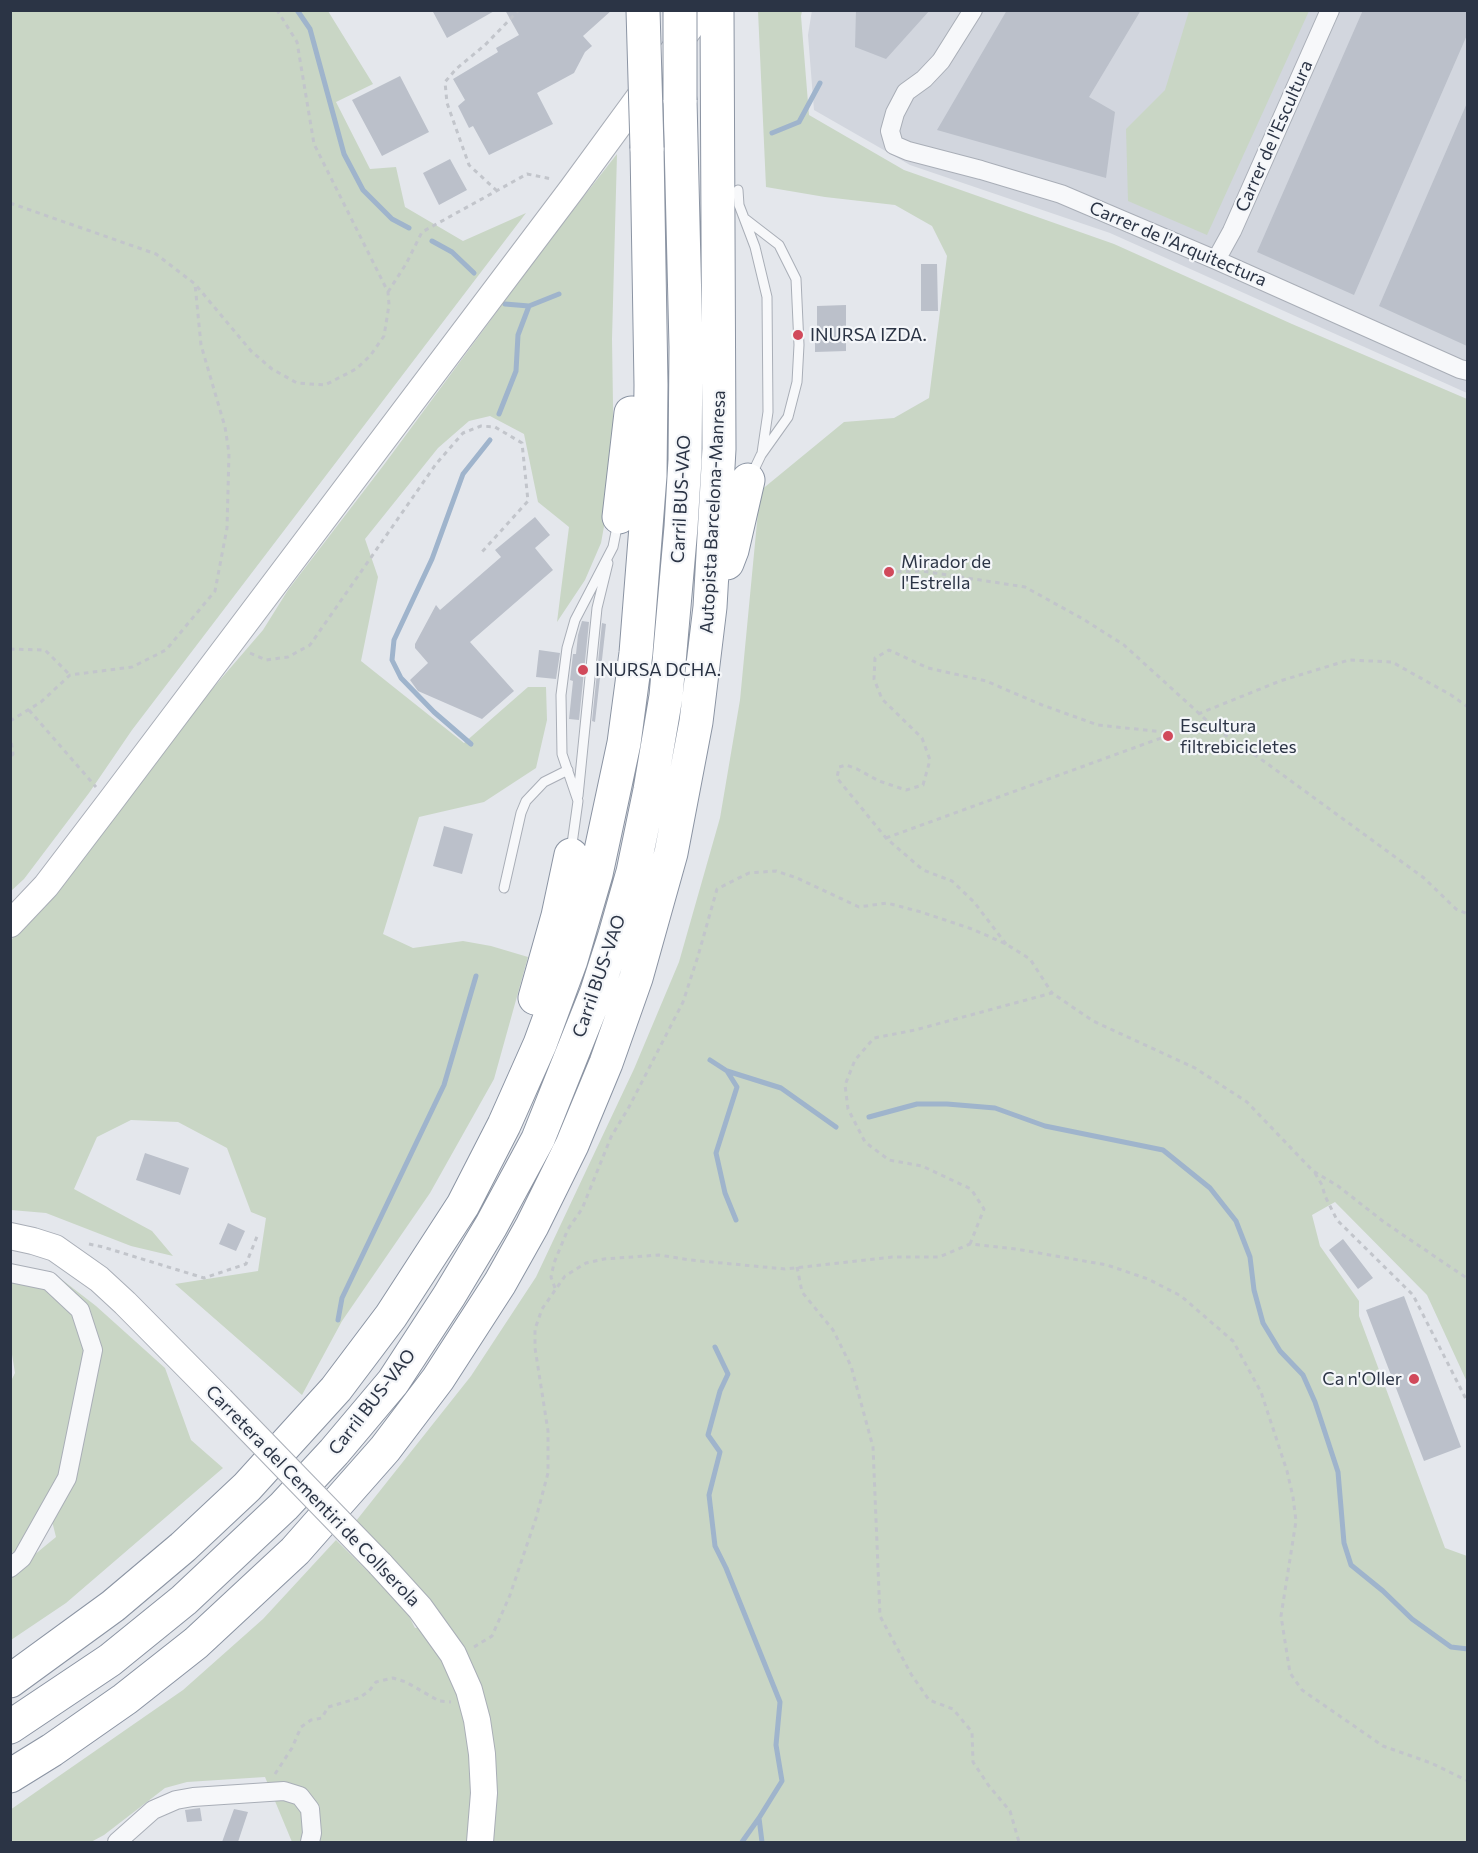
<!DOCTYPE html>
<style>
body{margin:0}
#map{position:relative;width:1478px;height:1853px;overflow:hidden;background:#e4e7ec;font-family:Commissioner,sans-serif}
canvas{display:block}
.frame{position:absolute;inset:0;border:12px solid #2b3445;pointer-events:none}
</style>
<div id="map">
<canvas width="1478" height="1853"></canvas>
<div class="frame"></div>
</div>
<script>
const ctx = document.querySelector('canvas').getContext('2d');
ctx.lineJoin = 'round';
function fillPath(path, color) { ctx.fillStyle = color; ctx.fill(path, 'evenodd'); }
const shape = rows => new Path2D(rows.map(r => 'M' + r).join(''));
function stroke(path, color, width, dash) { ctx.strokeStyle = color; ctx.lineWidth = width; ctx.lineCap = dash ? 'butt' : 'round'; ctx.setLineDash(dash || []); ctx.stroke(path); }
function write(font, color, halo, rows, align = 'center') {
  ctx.font = font + ' Commissioner,sans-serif'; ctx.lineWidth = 4.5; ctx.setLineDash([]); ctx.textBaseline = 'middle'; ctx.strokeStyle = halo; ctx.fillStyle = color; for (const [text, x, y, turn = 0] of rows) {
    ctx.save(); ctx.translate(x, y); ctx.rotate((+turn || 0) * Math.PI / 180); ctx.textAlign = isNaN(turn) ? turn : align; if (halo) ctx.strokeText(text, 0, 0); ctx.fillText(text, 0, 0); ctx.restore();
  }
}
fillPath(shape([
 [812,10,1467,11,1467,393,1110,233,910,165,814,110,808,35]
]), '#d2d6de');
fillPath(shape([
 [10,11,328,11,373,84,336,102,370,169,396,167,405,207,463,241,526,213,132,730,89,793,24,879,11,891],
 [758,11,802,11,801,16,809,115,904,170,1114,244,1292,324,1467,399,1467,1382,1427,1295,1335,1202,1312,1215,1320,1246,1359,1301,1359,1316,1445,1548,1467,1556,1467,1842,292,1842,265,1777,187,1782,165,1788,104,1835,91,1842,11,1842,10,1810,183,1690,263,1619,336,1540,405,1608,415,1628,443,1623,405,1571,356,1521,471,1376,536,1277,634,1069,679,962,720,818,740,700,760,491,844,422,894,418,929,398,947,256,932,226,895,205,825,197,766,187],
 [1189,11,1309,11,1207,235,1128,201,1126,129,1165,90],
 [617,154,612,339,614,471,601,543,585,580,557,622,569,527,538,502,524,434,490,416,469,421,438,448,365,539,378,577,361,661,464,743,528,687,546,687,547,720,536,768,484,802,419,817,383,934,413,948,463,941,491,946,528,957,494,1079,430,1193,342,1321,302,1395,175,1284,258,1271,266,1218,251,1212,227,1148,178,1122,131,1120,97,1137,74,1189,152,1231,173,1256,131,1246,46,1213,11,1210,10,941,66,882,207,695,263,630,288,590,383,466,555,233],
 [52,1272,96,1306,165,1368,191,1440,223,1468,66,1603,11,1640,11,1574,56,1537,52,1521,11,1554,10,1383,15,1373,11,1348,11,1278]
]), '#c9d6c5');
stroke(shape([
 [297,10,310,29,344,154,363,190,392,219,409,228],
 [772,133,799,122,820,83],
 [432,241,452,252,474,273],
 [505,304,529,306,559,294],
 [499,414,516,371,518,335,529,306],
 [471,744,434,712,401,678,392,660,394,640,432,559,463,474,490,440],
 [710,1060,727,1071,781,1088,836,1127],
 [727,1071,737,1087,716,1153,725,1193,736,1220],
 [869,1117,917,1104,947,1104,995,1108,1045,1126,1163,1150,1210,1188,1236,1221,1250,1257,1254,1290,1263,1323,1280,1351,1303,1375,1315,1402,1338,1472,1344,1543,1351,1565,1383,1591,1412,1619,1451,1647,1468,1649],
 [338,1320,342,1298,444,1085,476,976],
 [715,1347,728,1374,720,1391,708,1435,720,1452,709,1495,715,1546,726,1568,780,1702,776,1745,782,1781,759,1818,762,1842],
 [742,1842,759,1818]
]), '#9fb4cc', 5);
fillPath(shape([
 [432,10,496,10,447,38],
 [505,10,612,10,583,36,592,46,585,52,574,73,537,93,553,124,489,155,473,126,469,128,458,106,465,100,453,79,498,52,496,48,519,35],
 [856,10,930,10,886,59,855,47],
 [1007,10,1141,10,1089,97,1115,112,1106,178,937,130],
 [1363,10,1467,10,1467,35,1354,295,1257,252],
 [400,76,429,132,382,156,352,100],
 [1467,103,1467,346,1379,306],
 [450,159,467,190,439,205,423,173],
 [921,264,937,264,938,311,921,311],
 [846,305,846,351,815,352,815,336,817,336,817,306],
 [535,517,550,535,535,548,553,570,470,642,514,691,482,719,418,691,410,680,428,663,415,648,415,644,436,605,440,610,501,557,495,550],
 [582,621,589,622,579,720,569,719,573,681,570,680,573,654,576,654,578,635],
 [602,623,606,624,595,722,592,721],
 [539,650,560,653,556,679,536,677],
 [444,826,473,834,462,874,433,866],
 [145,1153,189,1168,180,1195,136,1180],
 [228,1223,245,1231,236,1251,219,1244],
 [1343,1239,1373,1278,1358,1289,1329,1250],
 [1404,1296,1461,1447,1424,1461,1366,1310],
 [200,1808,202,1821,187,1822,185,1810],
 [234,1809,248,1812,238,1842,222,1842]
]), '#bbc0ca');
const lane = shape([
 [738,190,739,205,744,218,779,245,796,279,799,345,797,382,788,417,761,455,751,476],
 [744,218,755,247,767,297,768,412,762,453],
 [578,796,597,608,608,563],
 [571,851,578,801,562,754,561,695,567,648,575,620,613,547,618,522],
 [504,888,521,813,526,801,544,782,568,770]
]);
const street = shape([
 [973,10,941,61,924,79,906,92,895,113,890,131,894,145,908,151,981,170,1061,194,1216,260,1460,369,1468,371],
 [1216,260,1232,231,1330,10],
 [10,1273,49,1281,80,1310,93,1350,67,1478,22,1558,10,1568],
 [117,1842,153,1810,176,1800,193,1797,284,1791,300,1796,310,1809,312,1833,310,1842]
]);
const secondary = shape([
 [10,924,46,886,110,802,572,189,703,10],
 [10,1236,33,1241,55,1248,99,1279,125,1303,221,1400],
 [380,1564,420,1608,453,1654,469,1690,477,1720,482,1754,484,1793,480,1842]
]);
const highway = shape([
 [619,517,631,413],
 [727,563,732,550,748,480],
 [535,998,558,916,571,855],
 [10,1681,113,1606,183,1547,247,1487,336,1389,391,1316,463,1205,504,1125,540,1044,571,960,596,874,624,743,636,653,650,476,651,385,647,148],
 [10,1727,110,1660,184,1600,284,1506,334,1452,393,1382,449,1296,491,1226,538,1139,596,994,615,935,633,872,650,790,666,696,681,527,685,460,686,347,680,100],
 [10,1776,52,1750,125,1699,196,1643,295,1551,385,1449,438,1379,500,1283,532,1226,572,1145,606,1063,636,978,671,853,696,722,710,607,719,449,717,10]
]);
stroke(lane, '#a9aeb7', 11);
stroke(street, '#a9aeb7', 20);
stroke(secondary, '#a9aeb7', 28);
stroke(highway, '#8b94a3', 35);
stroke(shape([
 [497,191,469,165,447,103,445,82,456,69,485,45,519,10],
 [10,203,156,254,195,284,251,351,272,369,297,383,325,385,356,369,370,356,384,336,389,305,388,292,314,144,297,42,277,10],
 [388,292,406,264,422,232,527,174,552,179],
 [888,572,922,571,1025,587,1083,619,1124,645,1215,728,1265,762,1424,878,1456,909,1468,914],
 [10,649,45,650,70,675],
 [250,653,266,660,288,657,310,645,436,464,463,433,481,426,495,427,522,443,528,501,481,553],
 [29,710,96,787],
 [1198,714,1280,681,1349,660,1392,662,1451,695,1468,707],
 [10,721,41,702,70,675,132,667,166,650,215,591,227,528,229,453,225,427,201,345,195,284],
 [10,734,13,754,10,758],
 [886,838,1172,734],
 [1006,944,974,902,952,881,923,870,886,838,837,778,839,767,846,765,857,769,879,781,906,790,923,785,930,760,922,738,882,699,874,679,875,658,889,650,928,668,986,681,1042,705,1098,725,1173,733,1215,728],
 [1315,1173,1322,1185,1325,1196,1337,1220,1413,1295,1468,1403],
 [89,1244,103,1247,204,1278,246,1264,258,1234],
 [970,1244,984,1209,971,1189,922,1166,889,1160,865,1142,848,1109,845,1085,855,1060,874,1038,915,1030,1052,993,1093,1021,1195,1068,1247,1102,1313,1171,1338,1186,1384,1222,1468,1279],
 [797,1267,802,1292,833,1330,851,1366,873,1447,880,1616,911,1674,929,1700,953,1709,972,1732,973,1762,989,1786,1010,1811,1019,1842],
 [555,1288,551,1277,554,1263,568,1229,582,1209,611,1137,629,1107,683,1002,698,956,717,889,749,873,776,871,797,878,859,907,887,903,921,912,972,929,1006,944,1030,959,1052,993],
 [474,1647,492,1636,510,1595,536,1518,548,1473,548,1431,535,1348,535,1329,542,1309,565,1276,586,1263,604,1259,659,1255,690,1260,785,1269,892,1257,939,1257,970,1244,1016,1249,1107,1265,1148,1279,1181,1296,1233,1341,1261,1392,1287,1471,1293,1497,1296,1521,1281,1616,1290,1673,1302,1690,1383,1746,1431,1763,1468,1781],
 [275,1774,292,1748,301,1727,311,1720,322,1718,328,1707,359,1698,369,1691,376,1682,393,1678,406,1682,439,1701,451,1702]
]), '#c2c5cb', 3, [4.5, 4.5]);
stroke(lane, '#f7f8fa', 9);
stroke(street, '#f7f8fa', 18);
stroke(secondary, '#fff', 26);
stroke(highway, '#fff', 33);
const secondaryBridge = shape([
 [221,1400,380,1564]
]);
const highwayBridge = shape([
 [643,10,647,148],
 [680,10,680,100]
]);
stroke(secondaryBridge, '#a9aeb7', 28, []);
stroke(highwayBridge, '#8b94a3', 35, []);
stroke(secondaryBridge, '#fff', 26);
stroke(highwayBridge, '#fff', 33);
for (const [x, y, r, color] of [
 [798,335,6,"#d1495b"],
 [889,572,6,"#d1495b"],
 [583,670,6,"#d1495b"],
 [1168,736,6,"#d1495b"],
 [1414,1379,6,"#d1495b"]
]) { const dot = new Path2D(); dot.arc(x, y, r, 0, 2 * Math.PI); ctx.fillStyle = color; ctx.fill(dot); stroke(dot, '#f4f6f9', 2); }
write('18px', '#2b3445', '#f4f6f9', [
 ["Carrer de l'Escultura",1274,136,-66],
 ["Carrer de l'Arquitectura",1178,244,23],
 ["Carril BUS-VAO",681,499,-87],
 ["Autopista Barcelona-Manresa",713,512,-87],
 ["Carril BUS-VAO",599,976,-71],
 ["Carril BUS-VAO",372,1402,-52],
 ["Carretera del Cementiri de Collserola",313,1496,46]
]);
write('18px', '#2b3445', '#f4f6f9', [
 ["INURSA IZDA.",810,335],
 ["Mirador de",901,562],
 ["l'Estrella",901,583],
 ["INURSA DCHA.",595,670],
 ["Escultura",1180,726],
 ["filtrebicicletes",1180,747],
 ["Ca n'Oller",1402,1379,"right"]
], 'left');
</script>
